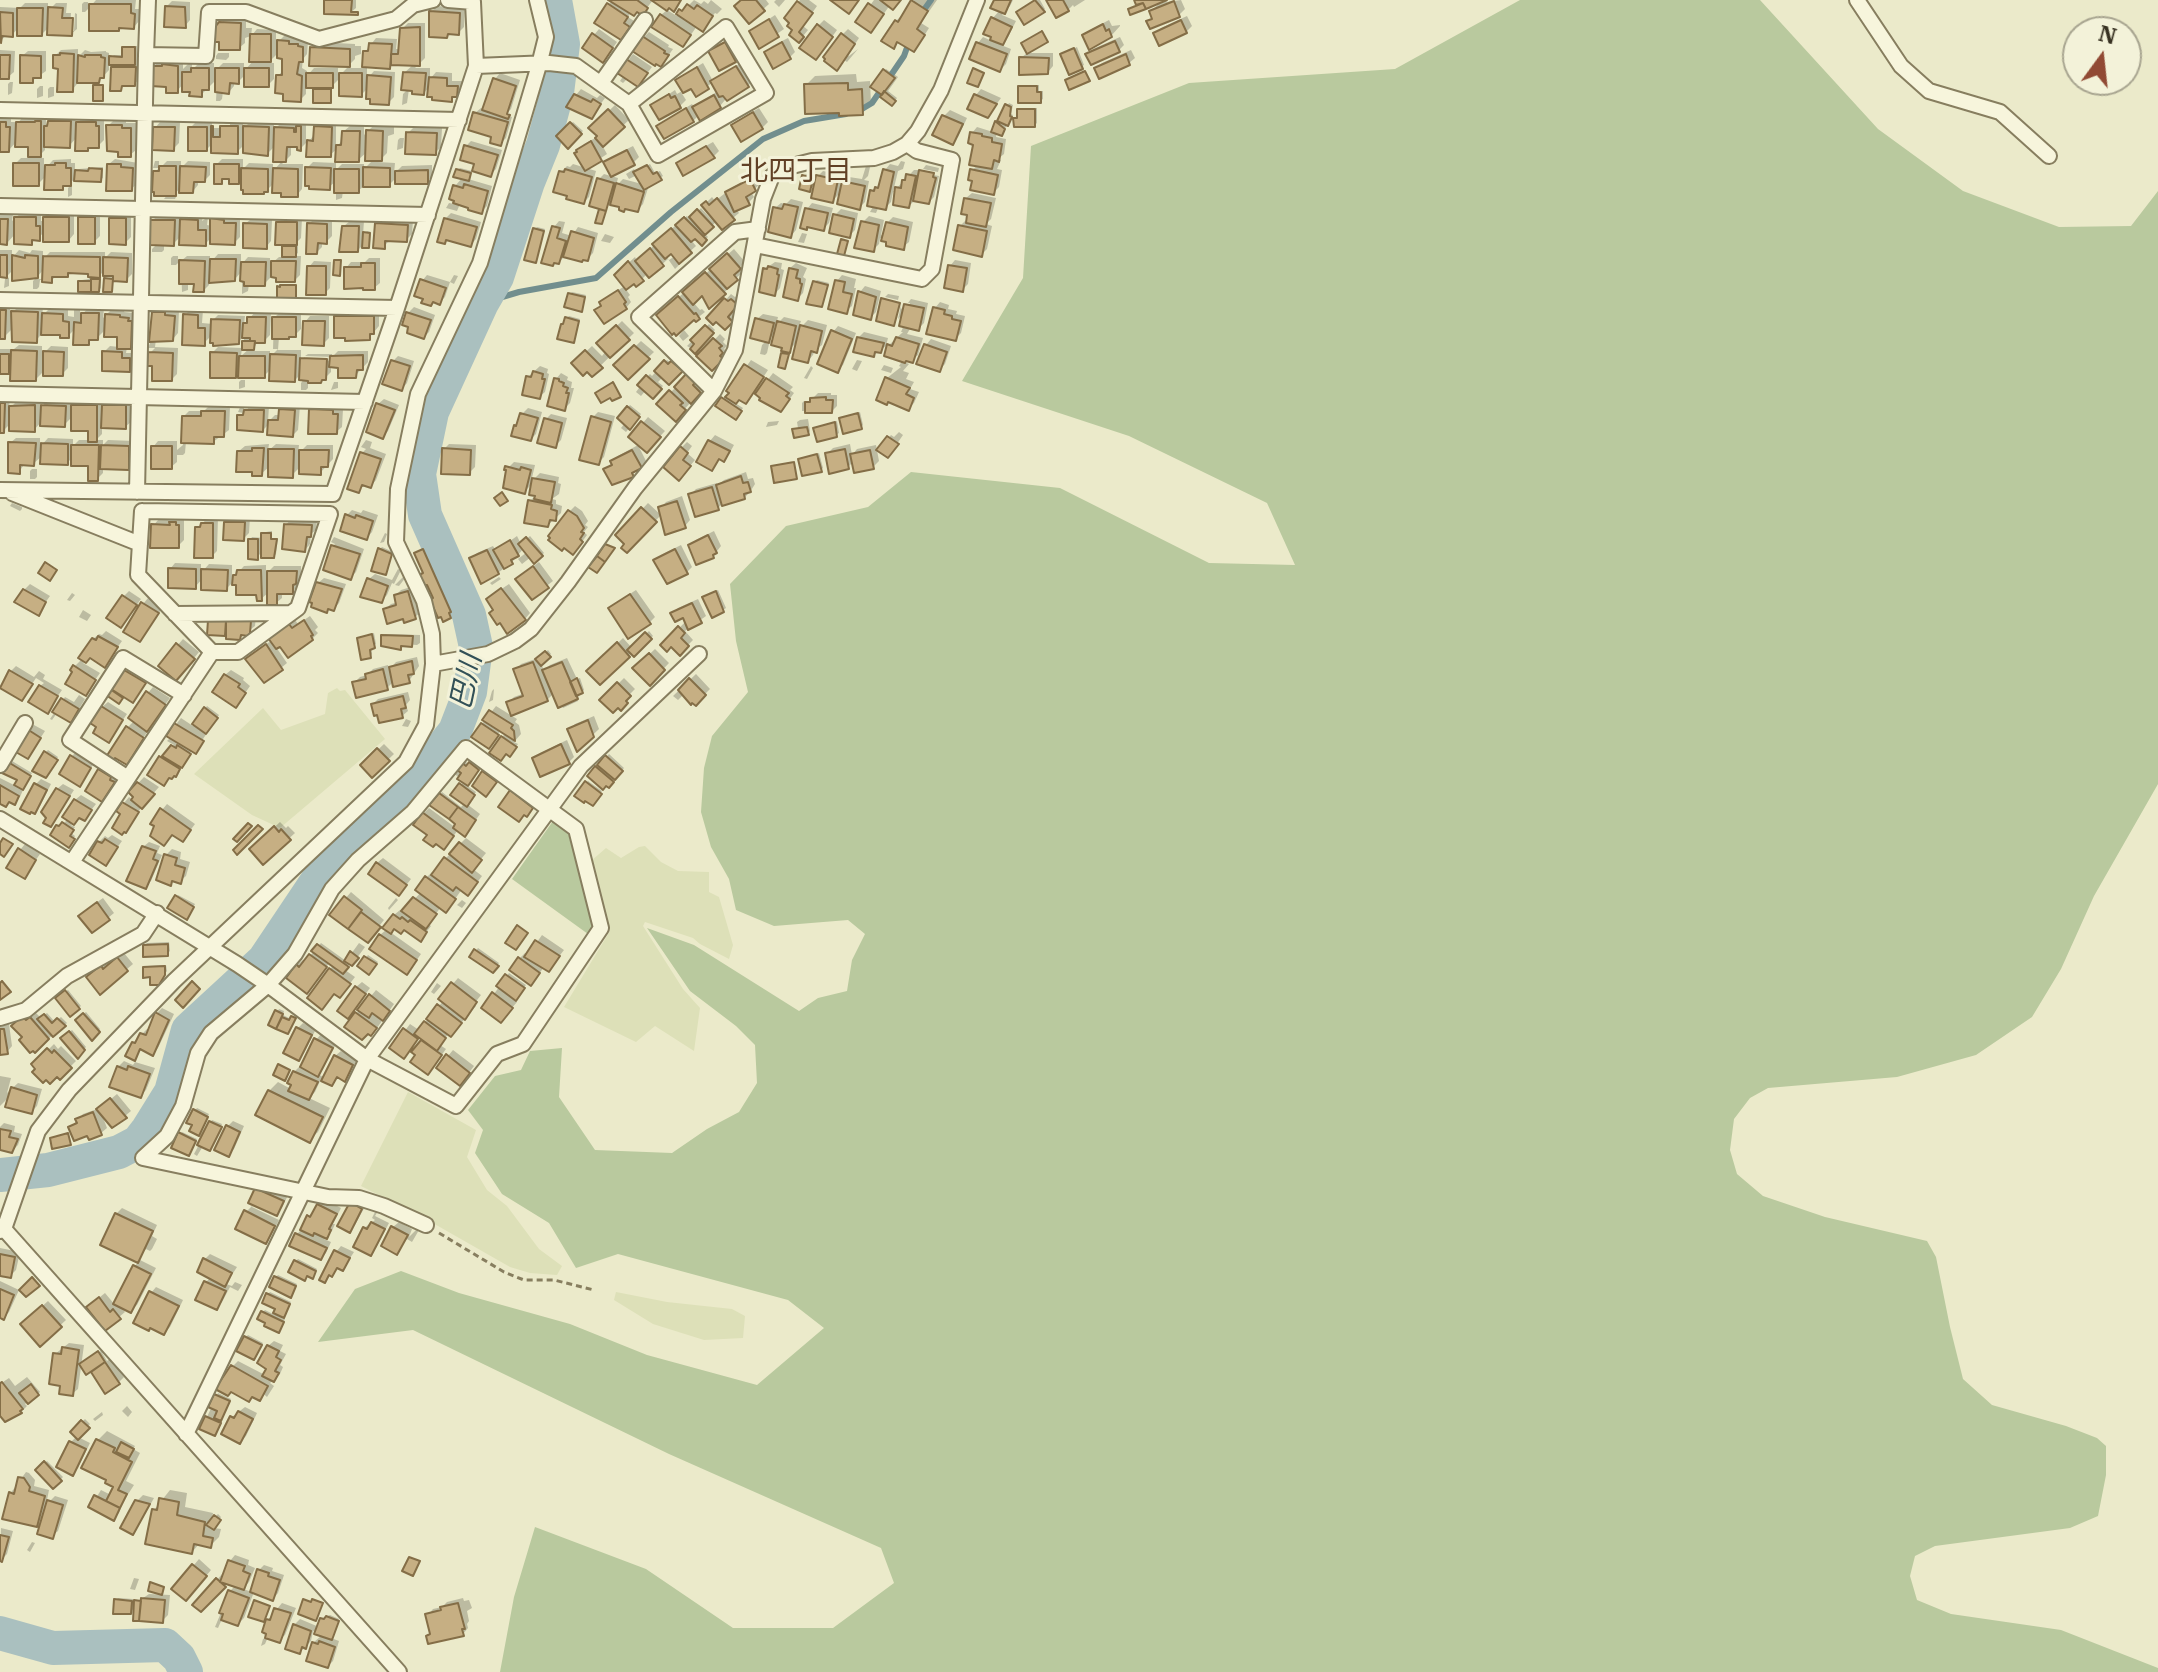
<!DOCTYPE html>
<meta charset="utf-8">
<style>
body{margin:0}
#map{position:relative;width:2158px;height:1672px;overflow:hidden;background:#ebeaca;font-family:"IBM Plex Serif",serif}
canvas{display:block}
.north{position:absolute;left:2062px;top:16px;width:80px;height:80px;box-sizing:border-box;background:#f3f2d9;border:2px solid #a8a590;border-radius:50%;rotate:15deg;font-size:22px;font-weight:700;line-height:32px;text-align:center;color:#383222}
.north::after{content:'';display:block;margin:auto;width:28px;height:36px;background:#914a34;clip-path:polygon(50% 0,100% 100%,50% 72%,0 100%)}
</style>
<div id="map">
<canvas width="2158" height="1672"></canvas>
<div class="north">N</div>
</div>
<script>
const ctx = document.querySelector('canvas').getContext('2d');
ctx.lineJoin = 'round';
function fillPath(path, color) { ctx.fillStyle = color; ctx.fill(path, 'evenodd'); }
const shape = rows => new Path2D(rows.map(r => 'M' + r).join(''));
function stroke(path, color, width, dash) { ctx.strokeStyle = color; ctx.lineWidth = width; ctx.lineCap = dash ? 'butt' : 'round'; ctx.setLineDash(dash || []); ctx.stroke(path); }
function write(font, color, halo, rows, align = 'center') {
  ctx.font = font + ' "IBM Plex Serif","Noto Sans JP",serif'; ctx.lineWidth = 6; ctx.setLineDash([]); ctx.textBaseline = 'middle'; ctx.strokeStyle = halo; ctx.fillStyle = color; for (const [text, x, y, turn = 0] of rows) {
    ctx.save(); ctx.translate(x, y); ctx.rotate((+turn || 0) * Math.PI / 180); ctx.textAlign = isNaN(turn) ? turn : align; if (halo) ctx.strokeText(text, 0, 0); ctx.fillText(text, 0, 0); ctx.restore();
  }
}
fillPath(shape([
 [337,688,340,691,345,690,385,739,280,828,252,815,194,774,263,708,281,730,325,714,328,693],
 [645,846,661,862,678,871,709,872,709,892,719,897,733,945,729,959,700,944,693,938,645,922,643,926,683,989,700,1008,694,1051,655,1026,636,1042,564,1007,610,931,591,861,606,848,621,858,639,847],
 [408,1092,476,1130,467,1157,487,1190,507,1206,539,1249,562,1266,557,1275,530,1273,510,1267,424,1218,361,1186],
 [616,1292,667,1302,732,1309,745,1316,743,1338,704,1340,653,1324,614,1300]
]), '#dde0b8');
fillPath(shape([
 [1520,0,1760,0,1878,129,1963,191,2059,227,2131,226,2158,191,2158,784,2094,896,2061,969,2032,1017,1976,1055,1897,1077,1768,1088,1750,1098,1734,1119,1730,1150,1737,1174,1763,1196,1825,1217,1927,1241,1936,1257,1950,1327,1963,1379,1992,1405,2066,1426,2097,1438,2106,1446,2106,1475,2098,1516,2070,1528,1935,1546,1915,1556,1910,1576,1917,1600,1951,1614,2061,1630,2158,1668,2158,1672,500,1672,514,1597,535,1527,646,1569,733,1628,833,1628,894,1583,881,1548,669,1454,413,1330,318,1342,355,1289,401,1271,459,1293,570,1324,647,1355,757,1385,824,1328,788,1300,618,1254,576,1268,549,1223,502,1194,475,1153,483,1130,468,1110,495,1076,521,1070,530,1051,562,1048,559,1097,595,1150,672,1153,707,1129,739,1112,757,1083,755,1045,736,1026,690,991,647,928,694,945,799,1011,818,998,847,991,852,960,865,934,848,920,774,926,736,910,729,879,711,847,701,812,704,768,712,736,748,692,736,641,730,584,786,526,868,507,911,472,1060,488,1209,563,1295,565,1267,503,1129,436,962,381,1023,278,1031,146,1189,83,1395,69],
 [553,821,568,833,594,925,588,934,512,879]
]), '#b9c99e');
fillPath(shape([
 [96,0,136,0,135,9,139,9,139,21,134,27,121,26,118,29,91,6,85,12,82,12,82,4,84,2,88,2,88,9],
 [326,0,356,0,356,8,350,13],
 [613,0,653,0,643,13,638,9,631,12,628,17,634,21,626,32,608,5],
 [694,0,701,4,704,1,708,4,711,0,722,9,717,14,715,13,703,29,697,26,688,39,661,15,667,10,677,16,686,5,688,6],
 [743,0,766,0,769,4,750,21],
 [776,0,785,0,779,7,774,2],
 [800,0,809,0,817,6,803,26,808,30,799,41,792,23,787,18],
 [874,0,900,0,890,5,876,25,858,22],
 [914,0,937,0,921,23,929,28,919,44,899,41,893,46,884,40,896,21,902,15,903,16],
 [996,0,1013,0,1010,6,1002,15,1016,21,1008,37,1001,45,1011,49,1006,64,1000,70,978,43,983,37,992,41,994,36,992,19,1000,10],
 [1037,0,1040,0,1045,9,1043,11,1021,10],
 [1049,0,1085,0,1074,7,1073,5,1068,10],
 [1163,0,1168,0,1166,2,1181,0,1185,9,1179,15,1151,27,1149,22,1154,17,1151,11],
 [172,1,190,2,190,20,185,26,166,7],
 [25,3,48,3,48,11,56,3,67,3,66,13,71,13,70,31,74,31,75,13,77,14,77,29,71,34,49,27,42,34,19,27,12,35,7,35,0,41,0,7,20,8],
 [437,6,465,8,464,27,458,33,450,33,447,36,431,12],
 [775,15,784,29,760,46,751,31],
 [1187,16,1192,26,1186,32,1155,33,1161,28],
 [226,18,246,18,246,28,252,28,251,36,245,38,245,43,239,48,216,28],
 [824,20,837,30,821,52,818,26],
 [1109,20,1112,26,1120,25,1120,26,1111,36,1084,35,1090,30],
 [408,23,425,23,425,58,415,68,430,68,430,79,436,72,452,73,452,81,463,81,462,90,451,100,430,86,424,93,409,89,407,103,402,105,403,94,408,89,404,73,414,64,392,63,389,66,367,66,367,79,374,71,395,72,394,97,388,103,368,88,361,95,341,77,332,86,332,99,330,101,315,90,319,86,306,86,306,94,300,100,278,76,284,69,284,57,279,52,268,63,274,63,274,79,269,84,246,74,238,82,234,82,234,86,229,92,223,91,222,99,220,101,216,101,217,79,201,95,184,83,177,91,168,85,153,67,159,61,183,61,183,69,189,63,192,63,192,70,199,63,214,63,214,72,226,60,216,59,216,56,218,53,229,53,229,57,223,63,244,63,244,71,254,60,252,35,257,29,276,30,276,44,285,35,294,36,293,39,303,39,302,42,308,42,307,54,303,59,302,68,307,71,307,76,314,68,338,68,338,77,347,68,364,68,365,52,376,38,397,39,396,49,400,49,402,29],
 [599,29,617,42,608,55,594,35],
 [848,29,859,38,848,55,849,56,858,49,847,62,844,60,842,35],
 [649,32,669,45,668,47,673,49,666,59,644,37],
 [731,37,741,55,735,61,710,51],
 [1120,37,1124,45,1119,50,1088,55,1093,49],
 [788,38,795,52,790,57,766,52,772,46],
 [318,42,355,44,355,46,361,46,361,54,355,56,355,59,349,65,312,48],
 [126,46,137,46,137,62,140,62,140,79,134,84,125,84,121,89,113,68,118,63,109,63,109,70,99,81,78,81,77,84,72,90,55,56,61,50,78,49,78,57,85,50,91,52,106,51,106,52,109,53,109,59,114,55,124,55,124,48],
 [1077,47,1084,65,1070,72,1065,53],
 [0,50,15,51,14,72,8,77,0,77],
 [1131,50,1135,58,1129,63,1097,68,1102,63],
 [28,51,46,51,46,71,32,81,22,56],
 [1027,53,1053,53,1053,66,1048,72,1021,58],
 [633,54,652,67,638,85,628,78,623,83,620,81,624,75,619,72],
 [742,62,753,80,748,86,725,100,720,106,699,115,693,121,659,126,664,121,692,104,694,107,700,102,718,91,713,82,697,94,691,86,681,92,686,100,680,106,653,105,675,90,677,94,684,90,677,80,683,75,703,63,713,81],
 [886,69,898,77,888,91,897,98,892,104,873,86],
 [500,73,520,80,511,109,505,115,512,117,506,138,500,144,475,113,481,108,485,109,495,79],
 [856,74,857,82,870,81,871,104,862,113,806,85,815,76],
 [10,82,13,82,12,93,8,95,8,84],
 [1022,85,1039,85,1039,91,1043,91,1043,99,1040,101,1020,87],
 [40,86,43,86,43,96,37,98,37,89],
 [50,87,54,87,54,96,48,98,48,89],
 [581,89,597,98,600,95,605,98,592,116,576,95],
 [981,89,1001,98,988,116,976,95],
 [1009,103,1013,105,1011,114,1013,115,1003,132,997,132,996,137,1006,139,1004,154,998,159,1001,160,997,169,1002,170,999,187,993,193,972,170,978,165,976,144,972,133,977,127,993,132],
 [615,105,629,120,602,145,607,154,586,168,579,150,584,144,599,136,591,128],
 [759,108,768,122,762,128,733,126,739,120],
 [1021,108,1037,108,1037,123,1035,125,1016,118],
 [950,110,967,118,958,137,952,142,935,134,944,116],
 [46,116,46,125,55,116,76,116,75,126,83,117,101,117,100,121,104,121,104,140,98,146,90,146,87,149,77,137,69,146,45,145,45,150,37,158,44,158,44,170,53,160,71,159,71,163,75,163,75,172,79,169,103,167,103,178,100,180,75,179,62,188,47,175,38,184,15,164,21,158,30,158,30,145,17,141,9,150,0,150,0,117,11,117,11,122,15,122,15,126,23,117],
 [114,120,126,120,126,123,136,123,136,150,130,155,120,150,108,126],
 [228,121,243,122,243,129,251,121,274,122,274,130,281,123,299,123,299,127,306,122,306,143,300,149,299,145,291,145,291,155,282,164,303,164,302,189,297,195,274,183,267,190,243,177,238,182,231,177,226,177,221,182,216,165,222,159,243,159,243,169,249,163,273,164,273,171,283,160,275,146,267,154,245,144,237,152,213,143,207,149,190,128,196,122,212,123,212,129,214,128,230,128,230,124,225,124],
 [160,122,180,122,179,143,173,149,155,128],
 [322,122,336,122,336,147,343,140,344,131,350,126,364,126,364,135,373,126,394,127,394,134,388,136,387,153,378,162,395,163,394,174,402,166,432,165,432,176,427,182,397,177,389,185,365,185,358,191,343,191,342,198,336,200,336,194,339,191,336,181,329,187,307,168,313,162,336,163,336,170,342,164,364,164,364,169,374,159,367,152,358,160,338,148,330,155,309,141,314,135,316,127],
 [573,122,583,131,568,146,559,136],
 [414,127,442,128,441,147,435,153,408,133],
 [400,138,404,138,403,148,397,150,398,140],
 [471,141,502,150,496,169,491,174,477,163,466,146],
 [713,142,719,151,714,156,684,174,678,163,684,158],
 [633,146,639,157,633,163,606,162,611,157],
 [115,159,138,163,137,184,131,189,109,164],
 [155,161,159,161,159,169,167,161,181,161,181,168,188,161,210,162,210,175,205,180,198,180,198,185,193,191,181,187,173,196,177,195,175,199,164,199,168,194,155,172,159,168,153,168],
 [901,161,905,162,903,169,898,171,893,192,914,170,922,170,922,173,939,176,934,197,929,202,915,200,909,206,897,193,893,192,891,202,886,207,879,206,876,213,870,212,874,205,872,191,879,186,885,170,890,164,898,166],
 [573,164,596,171,589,197,584,202,561,172,567,166,570,167],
 [650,164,655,173,660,171,663,176,649,185,643,204,638,210,611,203,608,206,602,222,601,210,603,208,599,179,604,174,618,178,616,186,623,179,642,184,637,175,629,179,626,174,634,169,636,172],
 [926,165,939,168,938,172,923,169],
 [866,166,870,167,868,176,864,180,869,181,865,202,859,208,842,191,833,200,816,183,810,190,804,176,806,174,817,177,823,171,843,175,840,185,849,177,862,179],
 [460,168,472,171,468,179,492,186,487,206,481,212,460,204,457,211,446,208,449,203,455,204,455,186,463,177,458,170],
 [756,175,760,184,751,192,754,197,748,203,736,209,739,213,722,227,717,221,704,233,708,237,702,243,695,236,691,240,696,246,678,262,680,264,675,269,668,259,650,275,648,273,642,279,634,281,625,288,630,295,628,297,631,302,626,308,597,310,607,297,625,286,622,269,635,257,637,261,677,224,687,216,690,219,701,208,713,221,715,219,704,205,712,197,715,201,733,187],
 [671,252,675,256,669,260,666,256],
 [70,186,72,186,72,195,68,197,68,188],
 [972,193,996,198,991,219,986,224,992,226,987,249,982,254,960,226,966,220,968,221,966,198],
 [791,199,803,202,796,230,791,236,775,208,781,203,786,204],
 [812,203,833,208,829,223,823,229,808,226,807,209],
 [841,209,858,213,855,230,852,233,835,215],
 [22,212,41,212,41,221,45,221,45,218,51,212,74,213,74,234,69,240,45,232,31,243,16,233,7,243,0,242,0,214,13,214,12,221],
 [86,212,100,212,100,236,94,242,80,218],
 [117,213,131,213,131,237,125,243,111,219],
 [218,213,229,215,229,218,240,218,240,237,234,243,212,237,205,244,182,235,173,244,164,243,164,250,162,252,152,252,152,249,158,243,152,221,158,215,179,216,179,223,188,214,203,215,202,221,208,217,207,225,212,226,212,219],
 [451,213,481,222,476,239,471,245,448,238,444,242,445,219],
 [869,216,884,220,881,235,884,236,887,223,893,217,913,222,909,242,903,247,880,238,879,244,873,250,863,222],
 [283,217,302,218,301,238,295,244,298,245,298,253,294,256,301,256,300,275,295,280,270,275,270,278,264,284,249,284,248,291,242,294,242,271,235,279,209,281,209,285,204,290,196,282,188,282,188,290,182,292,181,261,187,256,210,256,210,263,218,254,241,254,241,265,248,257,270,258,270,265,279,257,284,257,284,247,287,243,278,223],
 [382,218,413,220,412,234,406,240,390,239,384,247,377,223],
 [251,219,272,220,271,241,266,247,245,224],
 [314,219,332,219,332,236,326,242,322,242,322,247,317,252,309,224],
 [350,221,364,221,363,235,367,231,371,232,370,244,368,246,362,246,358,250,344,226],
 [559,221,565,222,562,233,572,236,578,227,598,233,593,253,587,259,565,256,559,262,554,227],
 [537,227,545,229,535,261,535,229],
 [802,233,807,234,804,243,798,242],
 [605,234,614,237,610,243,601,241],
 [734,249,745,262,739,268,742,273,728,285,730,287,710,306,703,293,693,302,700,310,702,309,705,312,696,319,664,310],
 [0,250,12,250,12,258,19,250,30,253,32,250,43,251,43,259,50,252,105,252,105,258,111,252,132,253,132,274,126,280,108,277,111,274,105,270,96,279,101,278,101,288,99,290,80,282,82,280,89,279,90,272,71,271,67,275,57,275,51,281,40,280,39,287,37,289,33,289,33,281,35,279,44,279,44,269,37,277,14,269,7,276,0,275],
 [173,256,178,256,178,263,176,265,171,265,171,258],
 [369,258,380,258,380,283,374,288,346,268,351,262,365,262],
 [955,260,971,263,968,284,962,290,950,266],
 [314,261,331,262,330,288,325,293,309,267],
 [775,262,782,263,781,269,784,270,780,288,775,294,765,269],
 [796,263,807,268,803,277,806,279,803,293,797,299,790,268],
 [427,275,450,282,445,297,439,303,422,281],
 [454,275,458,276,454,284,450,282],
 [842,275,856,279,854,288,856,288,852,306,846,311,837,281],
 [7,277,9,278,9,286,4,288,5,279],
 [817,280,829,283,821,305,815,282],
 [865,286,881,291,876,312,870,318,860,292],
 [572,292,586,295,581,309,570,294],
 [731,294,735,297,738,295,742,299,732,310,737,315,725,327,709,318],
 [888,294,899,296,898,300,885,297],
 [911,299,928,303,924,323,918,329,911,327,907,334,923,338,918,355,912,360,889,345,903,332,901,332,904,325,904,313,898,319,901,305,901,309,904,306,909,307,910,303,908,303],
 [940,302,949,305,948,309,957,311,956,314,965,316,961,333,955,339,935,308],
 [0,306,10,306,10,315,18,307,43,308,42,316,49,309,68,309,68,316,74,317,74,310,76,308,80,308,80,317,88,308,104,309,103,318,112,309,125,310,124,312,133,313,133,316,137,316,136,342,130,347,127,347,126,353,135,353,134,364,129,370,104,352,110,346,119,347,119,336,106,329,97,338,93,338,88,343,76,328,68,336,62,334,42,333,36,341,13,328,4,337,0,337],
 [160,307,179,311,178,333,173,339,156,339,155,347,178,348,177,374,172,379,154,364,150,353,155,348,148,348,151,341,154,313],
 [414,307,435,315,429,332,424,337,408,313],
 [191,309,203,310,202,323,213,324,213,320,218,315,245,316,244,325,255,312,271,312,270,335,264,341,256,341,256,345,250,351,270,351,270,357,278,349,273,349,274,318,280,312,301,312,301,329,295,335,279,337,278,350,301,350,301,361,305,357,305,360,337,361,332,357,338,351,368,351,368,362,355,376,340,366,331,366,331,372,325,378,308,381,308,388,306,390,301,390,301,383,305,378,302,373,295,380,271,369,264,376,240,371,235,376,212,353,218,347,242,348,241,356,250,348,244,348,244,336,238,342,212,335,204,343,185,315],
 [342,311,379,311,379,326,369,338,336,317],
 [763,314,778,317,776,325,784,317,801,321,798,330,808,320,827,325,822,345,815,350,813,355,808,361,798,341,787,352,789,353,784,367,783,354,787,350,776,332,766,343,769,344,767,353,765,355,760,354,762,345,767,340,757,319],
 [310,316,329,316,329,338,323,344,305,322],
 [569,316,580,319,573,341,567,318],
 [622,321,634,333,592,374,574,363,592,346,602,356,606,351,599,343],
 [709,324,715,330,695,351,687,346],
 [838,326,856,333,843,365,837,370,833,332],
 [684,330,689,336,683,341,679,336],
 [864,332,888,338,886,346,874,355,858,338],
 [720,334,725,339,723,342,727,346,724,349,728,352,712,368,699,356],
 [931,339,951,346,945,364,939,370,926,345],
 [641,341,654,352,628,377,616,365],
 [19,345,42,346,42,355,51,346,68,347,68,368,62,374,45,370,36,379,13,368,8,372,0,372,0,349,14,349],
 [308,354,332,354,332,357,305,356],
 [398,356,414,361,407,383,402,389,392,362],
 [667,360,672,363,675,360,683,367,669,382,663,377,658,382,663,386,653,396,646,390,641,396,636,392,648,376,650,374,652,376],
 [751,360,768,370,751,396,740,398,735,403,743,408,738,415,717,406,725,396,728,398,732,393,729,391],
 [857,360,862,361,857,371,852,369],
 [902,361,909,364,903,371,909,373,906,379,914,382,910,389,919,392,914,403,908,409,887,378,901,367,899,366],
 [884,365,893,368,891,373,881,370],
 [540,366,548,369,547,373,549,374,545,392,539,397,528,377],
 [811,366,813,368,807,379,804,378],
 [693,370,705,386,676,419,659,404],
 [561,373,568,377,567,380,572,382,571,388,574,388,570,403,565,408,556,379],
 [773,373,793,387,790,390,794,393,786,404,757,394],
 [241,380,245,380,245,387,239,389,239,382],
 [334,382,338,382,338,388,331,390],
 [818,393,831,393,831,395,837,395,837,406,832,411,802,411,802,403,804,401,810,401],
 [0,398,10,398,9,409,17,401,40,401,40,409,48,400,71,401,70,409,79,400,102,401,102,408,109,400,131,401,131,422,125,427,102,426,102,434,96,440,103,440,103,445,108,440,134,441,133,462,128,468,103,467,103,473,97,479,90,464,73,457,67,463,43,455,33,464,25,463,19,472,10,443,16,438,40,438,40,447,48,438,73,439,73,446,79,440,90,440,90,429,73,416,64,425,42,421,34,430,11,423,3,431,0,431],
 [384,399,399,405,388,431,383,437,378,404],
 [241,405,244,405,244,413,251,405,269,406,268,422,275,415,281,415,281,410,287,405,300,405,298,430,293,435,270,423,263,430,239,416,243,413,238,412],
 [317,405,337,405,338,409,343,409,342,427,336,432,311,410],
 [630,405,641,414,626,432,621,428,625,423,619,418],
 [209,406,230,407,229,430,213,442,186,441,185,453,183,455,177,455,177,462,171,467,153,447,158,441,177,441,177,450,183,445,184,416,189,411,204,411],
 [528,408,542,412,536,434,531,439,516,426,519,423,522,414],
 [598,412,615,416,604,457,598,463,593,417],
 [860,412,863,425,861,427,841,419],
 [551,414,567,418,561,440,555,446,546,419],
 [648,417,665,431,647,450,631,437],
 [808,419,810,431,808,434,794,430,798,428,797,422,800,420],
 [779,421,777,425,766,427,768,422],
 [837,421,839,433,836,435,815,428],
 [899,432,903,435,890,454,879,450,891,435,894,437],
 [715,435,734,445,729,454,723,459,720,458,712,468,699,461,710,441],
 [366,440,372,442,370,448,386,454,376,480,371,486,364,485,358,491,362,453,366,449,361,447],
 [687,442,692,446,687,453,695,460,684,473,681,448],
 [269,444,268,451,276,444,299,445,298,454,307,445,333,445,333,459,320,473,301,466,292,475,270,466,261,474,239,451,245,446],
 [449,444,476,445,475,467,469,473,444,449],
 [850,444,852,455,857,449,876,445,879,461,873,467,853,462,848,467,827,454,833,448],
 [638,445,646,461,632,475,606,470,618,456],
 [819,453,823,468,821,470,801,459],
 [514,462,535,465,531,482,540,473,559,477,558,483,561,484,559,494,552,499,556,500,556,504,562,506,561,513,548,525,530,501,537,494,534,482,525,491,509,467],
 [32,469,37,469,37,477,35,479,30,479,30,471],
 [746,472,748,479,753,478,755,484,750,492,744,498,722,504,718,508,690,495,696,489,717,483,718,485,724,480],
 [682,496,690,520,685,526,661,508,666,502],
 [12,503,22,507,22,509,20,511,10,506],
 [648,503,661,515,627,550,627,544,618,535],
 [575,506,582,511,588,521,585,525,588,527,584,532,587,535,578,547,570,511],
 [352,510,361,513,363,510,378,515,372,532,367,538,347,515],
 [177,517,181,517,181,520,184,520,184,540,178,546,153,526,158,520,174,520],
 [232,517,250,517,249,533,244,538,226,523],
 [208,518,218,518,217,551,212,556,197,528],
 [291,519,317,520,316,530,311,534,310,544,305,550,286,525],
 [272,531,272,538,278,538,276,554,274,556,263,551,257,557,250,540,252,537,263,538,266,532],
 [714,531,721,546,713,556,690,545,696,540],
 [385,533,387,534,384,542,380,543],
 [517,536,521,544,530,536,544,553,534,561,531,557,522,564,518,559,527,552,524,548,512,562,498,573,471,559,477,553,493,546,496,551],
 [334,537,364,549,356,572,351,577,333,546,335,544,331,542],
 [429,545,455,604,453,606,456,611,450,616,435,598,416,554],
 [681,545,692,567,686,573,655,561,661,555],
 [382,547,393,552,385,573,380,549],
 [539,562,553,581,532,597,524,573],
 [175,563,201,564,201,573,209,564,232,565,232,579,244,566,266,565,266,574,274,566,301,566,301,577,298,580,298,586,292,592,282,592,282,598,276,603,269,592,261,599,258,593,238,583,232,583,226,589,203,578,195,587,170,569],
 [398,569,401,570,394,584,392,583,387,595,381,601,369,579,375,574,392,580],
 [404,576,406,577,399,586,395,585],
 [499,577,501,579,492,585,490,583],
 [324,578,346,584,339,603,334,609,318,583],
 [30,584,50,596,38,613,24,590],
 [509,584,530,613,525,619,495,610,494,594],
 [414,586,421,612,415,617,404,617,385,609,391,604,398,602,396,595,401,590],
 [636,590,655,617,649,623,616,603],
 [718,590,726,608,723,610,707,595],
 [129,591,141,599,121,626,123,597],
 [72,593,75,595,70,601,67,600],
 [148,598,163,607,140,640,143,604],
 [698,599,706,616,685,631,693,640,680,653,671,645,663,645,686,621,684,616,672,614,678,608],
 [83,610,91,615,87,621,79,617],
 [256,616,255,626,240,638,228,630,224,634,210,620],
 [310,616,318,627,315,630,318,633,312,639,280,644,276,647,287,663,281,668,254,653,272,640,276,633,295,620,298,624],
 [106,631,122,641,105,665,91,656,83,663,100,673,85,694,74,667,82,659,93,639,99,634,102,635],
 [649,631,653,636,634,654,632,652,600,683,589,671,623,638,632,648],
 [374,633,376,644,371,647,372,654,370,656,359,638],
 [385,634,420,635,420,643,417,645,403,644,400,648,383,636],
 [183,639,199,652,182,673,160,666],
 [655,649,669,663,650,683,635,668],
 [548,650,551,654,541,663,544,671,550,665,567,658,577,679,580,678,584,690,577,698,578,701,563,708,554,693,547,700,508,703,514,697,525,693,516,670,521,664,541,657],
 [417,657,419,666,409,681,394,681,387,688,354,683,360,677,367,675,373,669,388,665,389,670,396,662],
 [16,666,34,677,39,671,45,675,43,679,62,690,47,711,40,686,44,683,36,678,22,699,11,671],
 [131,666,150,677,138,695,124,694,120,699,112,690],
 [231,670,244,678,243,680,250,686,241,699,225,675],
 [696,674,710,689,696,703,684,694,678,700,673,696],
 [624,678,635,689,630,694,632,696,621,708,602,700],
 [153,687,170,698,146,730,148,731,126,763,127,728,134,721,148,693],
 [494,689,493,700,489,702,492,691],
 [408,692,410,700,406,705,408,711,402,716,373,704,378,699],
 [79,695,85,699,73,719,57,713,52,720,50,719,65,697,74,702],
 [108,702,127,714,109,740,102,707],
 [207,706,219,715,197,748,193,749,175,774,161,758,174,745,167,741,171,737,168,735,181,718,193,726],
 [496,706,517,719,515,722,519,725,521,734,514,742,518,744,512,752,502,737,506,733,501,730,491,744,482,724],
 [594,716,599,729,578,749,569,730,575,724],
 [406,719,411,721,408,727,402,726],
 [34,725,45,731,28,757,28,730],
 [567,740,574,757,569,762,535,759,540,753],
 [384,744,394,754,372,775,362,765],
 [48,750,58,757,48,774,46,752],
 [77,751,95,762,80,784,71,757],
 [609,754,624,768,608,785,590,776],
 [12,761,32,773,21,789,23,790,20,797,14,802,0,801,0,778,16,786,19,779,10,764],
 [464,761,469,764,472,761,480,767,466,785,476,792,467,804,480,814,465,835,458,830,449,842,430,835,424,813,429,808,456,828,458,824,432,805,442,792,461,807,465,803,461,785,465,781,454,774],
 [105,765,119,776,102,800,100,770],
 [144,777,159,787,142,806,131,824,123,813,124,803,129,797,133,800,136,797,130,792],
 [41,779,51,784,40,806,34,811,36,784],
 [588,781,602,791,592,804,577,795],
 [63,784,74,790,51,825,57,789],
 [81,795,96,804,84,819,80,816,71,825,75,827,71,833,75,836,71,843,58,826,60,824,62,825,68,819,75,800],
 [167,804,195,824,183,840,162,810],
 [280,822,286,828,288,826,295,833,263,862,251,849],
 [112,835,122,841,106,863,99,842,105,836,108,838],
 [466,838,486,853,473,869,482,876,473,888,462,889,451,905,441,907,428,924,431,926,421,939,405,928,395,927,390,932,421,954,412,967,380,935,387,929,394,915,400,910,403,912,421,892,418,889,427,877,432,872,434,873,445,859],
 [149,842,160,846,157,853,162,855,151,881,145,886,143,847],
 [25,844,40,854,24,877,20,850],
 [172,849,181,852,180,859,190,862,186,876,180,881,174,880,171,883,166,855],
 [383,858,411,879,404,888,377,863],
 [351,892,384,920,368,940,332,914],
 [178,895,195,904,189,915,176,897],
 [103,898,114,913,92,931,86,910],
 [396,898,398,900,389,910,388,908],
 [462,900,466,903,462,908,457,905],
 [542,935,564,950,554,963,544,967,536,978,520,958,525,953,528,955],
 [169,942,170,951,167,954,145,945,147,943],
 [321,943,346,961,359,943,365,947,354,962,350,963,345,970,355,977,345,990,330,969,334,965,330,962,312,986,297,965,303,960,305,962],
 [478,948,499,963,493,971,472,956],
 [124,953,133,964,100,992,94,972,107,961,110,965],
 [368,955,378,962,371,971,359,966],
 [166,965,167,971,160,980,145,968,147,966],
 [509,973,526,985,514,1000,517,1002,506,1015,494,994],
 [458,978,481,995,474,1004,476,1006,456,1029,449,1033,440,1045,446,1049,433,1067,414,1052,424,1038,420,1036,409,1051,392,1048,410,1024,419,1030,444,1000,441,998],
 [362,982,370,988,353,1011,356,987],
 [437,983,441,986,434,994,431,992],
 [68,990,81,1006,71,1014,58,998],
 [376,990,394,1004,377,1028,368,1032,357,1013],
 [162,1008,174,1014,158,1048,153,1053,142,1048,135,1058,133,1043,147,1029,150,1030,157,1013],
 [279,1009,284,1011,283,1015,291,1019,296,1016,288,1032,271,1024],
 [29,1012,33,1016,36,1013,41,1018,47,1013,55,1022,61,1017,67,1023,35,1050,24,1037,19,1020],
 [86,1012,100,1029,92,1038,77,1020],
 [303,1023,316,1029,304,1053,299,1058,297,1029],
 [9,1024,12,1046,7,1052,0,1053,0,1025],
 [72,1030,86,1047,83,1050,63,1038],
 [321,1034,337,1042,323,1069,318,1074,325,1078,335,1056,341,1051,357,1059,350,1074,345,1079,338,1076,332,1084,321,1079,315,1092,309,1098,330,1108,318,1132,309,1140,269,1091,278,1082,291,1089,294,1072,300,1066,302,1067,316,1040],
 [54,1044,58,1049,61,1046,76,1061,60,1077,38,1069,34,1064],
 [453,1050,474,1066,465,1078,448,1056],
 [124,1061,133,1065,135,1062,155,1068,146,1090,140,1096,118,1067],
 [0,1076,11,1078,7,1093,18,1083,42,1089,37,1106,31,1112,10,1096,0,1106],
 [117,1094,131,1111,113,1126,101,1112,107,1128,101,1133,88,1134,71,1127,83,1114,100,1108],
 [197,1108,209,1114,200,1132,194,1124,187,1121],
 [212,1120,222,1124,212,1146,203,1146,197,1156,194,1154],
 [233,1121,244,1126,234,1149,228,1154,227,1127],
 [4,1123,15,1126,14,1132,22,1134,18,1145,12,1151,0,1148,0,1127],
 [182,1132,197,1139,191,1152,180,1134],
 [263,1184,288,1195,282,1208,276,1214,257,1189],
 [324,1199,341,1208,333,1224,335,1224,332,1231,324,1239,331,1242,326,1253,321,1258,297,1234,303,1228,308,1217],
 [351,1203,367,1203,355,1225,350,1230],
 [254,1204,252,1207,279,1220,271,1236,266,1242,246,1212],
 [122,1208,157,1225,152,1236,157,1239,152,1249,150,1251,146,1249,138,1259,156,1268,137,1305,131,1310,119,1304,125,1312,106,1328,95,1301,105,1293,115,1305,135,1266,139,1261,103,1244,116,1214],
 [380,1208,375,1216,389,1223,376,1248,370,1253,364,1228,375,1220,372,1218,376,1210],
 [399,1222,412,1229,409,1237,417,1229,419,1230,412,1242,407,1239,397,1252,393,1227],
 [341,1246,354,1252,343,1269,339,1267,325,1281,336,1252],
 [0,1248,20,1252,16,1270,10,1276,0,1274],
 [210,1254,237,1267,226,1284,232,1286,235,1282,242,1285,238,1291,230,1287,222,1302,217,1308,206,1282,211,1277,205,1259],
 [298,1259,317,1269,314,1274,296,1261],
 [278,1275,297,1284,293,1293,276,1277],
 [0,1281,19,1290,9,1312,4,1318,0,1316],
 [156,1287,183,1300,170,1327,164,1333,151,1293],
 [270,1292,291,1302,281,1318,285,1319,281,1328,263,1312,265,1310,275,1315,278,1308,268,1294],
 [48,1301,66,1320,40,1344,28,1319],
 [248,1335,263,1343,256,1356,246,1337],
 [274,1341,283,1345,280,1351,286,1354,280,1365,283,1367,280,1374,270,1383,274,1386,267,1397,233,1366,238,1361,265,1375,269,1368,268,1346],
 [69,1343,84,1345,78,1389,72,1394,62,1384,55,1354],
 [101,1351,107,1361,111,1358,124,1377,118,1383,93,1372,99,1366,98,1364,81,1364],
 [27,1377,40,1392,25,1404,27,1406,21,1412,5,1419,0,1413,0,1384,9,1378,15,1386],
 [218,1393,231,1399,220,1420,221,1420,216,1431,207,1417],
 [127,1406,132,1412,128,1417,122,1411],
 [245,1407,257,1413,246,1436,240,1442,232,1417],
 [102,1412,103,1415,95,1421,93,1419],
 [85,1419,90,1424,78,1437,90,1443,78,1468,73,1473,71,1442,77,1436,72,1432],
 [107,1431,135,1446,133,1449,140,1453,126,1481,134,1485,123,1502,119,1513,113,1518,91,1506,101,1490,111,1495,116,1486,98,1440],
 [47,1461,63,1477,53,1487,38,1470],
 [26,1472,29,1473,35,1480,34,1486,49,1490,46,1505,55,1496,68,1500,58,1531,52,1536,45,1516,36,1524,10,1494],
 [170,1490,187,1493,185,1507,213,1513,212,1520,218,1514,221,1517,214,1528,221,1529,219,1537,210,1546,200,1543,192,1552,154,1510],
 [143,1495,154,1498,138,1527,133,1533,137,1501],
 [1,1528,13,1531,7,1554,0,1561],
 [32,1542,35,1543,30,1552,27,1550],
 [235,1555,249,1560,248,1565,255,1568,249,1582,243,1589,252,1592,259,1570,264,1565,273,1568,272,1571,284,1575,278,1593,273,1599,254,1592,244,1618,238,1624,222,1619,218,1628,215,1627,230,1591,236,1585,228,1582,201,1609,217,1580,222,1574,224,1576,230,1561],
 [199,1559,211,1570,192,1593,174,1589],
 [134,1578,139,1579,135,1590,130,1589],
 [149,1594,170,1595,168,1615,162,1621,136,1607,130,1612,116,1600,118,1598,133,1599,133,1605],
 [463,1598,464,1601,469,1600,472,1608,467,1611,469,1621,467,1624,468,1628,463,1634,432,1632,428,1615,433,1609,442,1607,447,1602],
 [282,1603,296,1608,285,1635,279,1640,268,1637,265,1644,261,1646,263,1639,267,1637,268,1620],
 [330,1615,339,1619,331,1638,339,1641,333,1661,328,1666,313,1643,322,1635,313,1631,311,1641,300,1652,294,1625,300,1619,319,1627,321,1619]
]), '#0003');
stroke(shape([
 [921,14,931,0],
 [857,112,872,103,904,56,909,42],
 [482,303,519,292,596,278,671,212,763,139,804,121,846,114]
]), '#718e8e', 6);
stroke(shape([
 [0,1175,48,1170,119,1152,138,1142,148,1129,171,1092,188,1030,264,960,325,869,400,800,455,731,470,692,476,647,469,615,425,515,419,474,432,412,482,303,497,277,528,182,543,145,557,93,563,44,555,0],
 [0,1633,53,1648,165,1645,179,1658,186,1672]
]), '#aac0bf', 34);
const building = shape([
 [324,0,352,0,351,12,358,12,358,15,324,14,324,0],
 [608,0,637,0,648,8,643,16,637,12,634,16,608,0],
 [651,0,681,0,674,12,669,8,667,11,651,0],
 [741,0,756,0,765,11,749,24,734,6,741,0],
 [830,0,859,0,849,14,830,0],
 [880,0,901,0,893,10,880,0],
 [911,0,928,11,917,29,925,35,914,52,897,42,894,49,881,41,895,20,898,22,911,0],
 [994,0,1011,0,1005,14,990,8,994,0],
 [1035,0,1045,12,1024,25,1016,12,1035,0],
 [1046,0,1063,0,1069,11,1056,18,1046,0],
 [1134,0,1167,0,1146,9,1143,3,1136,5,1134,0],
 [797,1,813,13,799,32,804,37,799,43,789,35,792,30,787,26,789,23,784,18,797,1],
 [1174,1,1180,17,1150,29,1146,21,1152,19,1149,11,1174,1],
 [607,3,628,17,624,23,630,27,621,40,594,23,607,3],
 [868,3,884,14,871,33,855,22,868,3],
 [1143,3,1146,9,1130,15,1128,9,1143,3],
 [89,4,131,4,131,13,135,14,134,29,119,28,119,31,89,31,89,4],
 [687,4,694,9,697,5,713,16,703,32,676,14,679,9,682,11,687,4],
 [165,6,185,7,186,28,164,27,165,6],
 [48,7,63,8,62,18,73,18,72,36,47,35,48,7],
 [17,8,43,8,42,36,17,36,17,8],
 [429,11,460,13,459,35,448,34,447,38,429,37,429,11],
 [0,12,13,13,13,37,2,36,1,43,0,12],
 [660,14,691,35,683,47,651,27,660,14],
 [991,17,1012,27,1003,45,990,40,991,37,983,34,991,17],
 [769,19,779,37,759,49,749,31,769,19],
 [1181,20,1187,33,1159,46,1153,33,1181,20],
 [219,22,241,23,240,50,219,50,219,42,214,42,214,28,219,22],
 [817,24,833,37,816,60,799,48,817,24],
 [1103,24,1106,31,1109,29,1112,37,1089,50,1082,35,1103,24],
 [420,27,420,66,391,65,391,54,398,54,400,28,420,27],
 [1042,31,1048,42,1027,54,1021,43,1042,31],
 [592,33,613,48,603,63,582,48,592,33],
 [841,33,855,44,837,71,824,61,825,59,823,57,841,33],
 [250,34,271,34,271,62,249,62,250,34],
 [642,36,665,51,664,53,669,55,661,67,656,64,655,66,632,51,642,36],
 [277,40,289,41,289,44,298,44,298,46,303,47,303,62,299,62,297,74,302,76,301,102,283,101,283,94,275,93,276,75,282,75,282,59,277,58,277,40],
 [1115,41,1120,52,1091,65,1085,54,1115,41],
 [725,42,736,62,719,71,708,51,725,42],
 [782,42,791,59,773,69,764,52,782,42],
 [976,42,1007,54,1000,72,969,59,976,42],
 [369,43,392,44,390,69,362,67,363,51,368,51,369,43],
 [122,47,135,47,135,65,109,65,109,56,122,57,122,47],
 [310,47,350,49,350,67,309,66,310,47],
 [1074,48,1083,69,1069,75,1060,54,1074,48],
 [60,53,74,54,73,92,57,92,58,69,53,68,53,55,60,55,60,53],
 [1126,54,1130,65,1099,79,1094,68,1126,54],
 [0,55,10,55,9,79,0,79,0,55],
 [20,55,41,56,41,78,33,78,33,83,20,83,20,55],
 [78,55,85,57,85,55,101,55,101,57,105,58,104,78,100,78,99,83,77,83,78,55],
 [1019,57,1049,58,1048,74,1019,75,1019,57],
 [626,59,648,73,638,87,617,73,626,59],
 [162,64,178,66,178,93,166,93,166,87,151,86,151,66,162,66,162,64],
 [736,66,749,87,727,101,723,96,719,97,710,81,736,66],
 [111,67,136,67,135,86,122,86,121,91,110,91,111,67],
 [697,67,709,89,696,97,691,89,683,93,675,80,697,67],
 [191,68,209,68,209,90,202,90,202,97,189,96,190,92,182,92,182,72,191,72,191,68],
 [215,68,239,68,239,84,230,83,229,94,215,92,215,68],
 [244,68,269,68,269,87,244,87,244,68],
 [973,68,984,73,978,87,967,83,973,68],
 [883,69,895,78,882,95,870,87,883,69],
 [1085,71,1090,81,1069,90,1065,80,1085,71],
 [403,72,426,73,424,95,412,94,412,91,401,90,403,72],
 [306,73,333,73,333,88,306,88,306,73],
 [339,73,362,73,362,97,339,96,339,73],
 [367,75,391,77,389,105,370,104,370,99,366,99,367,75],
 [429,77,447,78,447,86,458,86,457,97,452,97,452,102,432,100,432,97,427,97,429,77],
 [493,78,516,86,507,114,510,115,508,119,482,110,493,78],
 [848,83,848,90,862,89,863,115,839,116,839,113,805,114,804,84,848,83],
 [93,85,103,85,103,101,93,101,93,85],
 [1018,86,1037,86,1037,92,1041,92,1041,103,1018,103,1018,86],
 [313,89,331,89,331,103,313,103,313,89],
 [884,91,896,101,892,106,880,97,884,91],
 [574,94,591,102,593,99,601,104,592,119,566,107,574,94],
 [669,94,671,98,675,96,681,108,659,120,650,105,669,94],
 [974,94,997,104,988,118,967,109,974,94],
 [714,95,721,108,700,121,692,107,714,95],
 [1005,104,1011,107,1010,116,1012,117,1008,126,997,121,1005,104],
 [686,108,694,122,664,139,656,126,686,108],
 [608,109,625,127,603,147,595,138,597,136,588,128,608,109],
 [1017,109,1035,109,1035,127,1014,127,1013,118,1017,118,1017,109],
 [473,112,508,122,501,146,490,143,491,137,468,130,473,112],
 [753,112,763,129,741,142,731,125,753,112],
 [942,115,963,124,953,145,932,135,942,115],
 [35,121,41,121,41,157,28,157,28,147,15,147,16,122,35,122,35,121],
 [48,121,71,121,70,148,44,147,44,126,47,126,48,121],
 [995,121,1005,129,1002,136,991,132,995,121],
 [0,122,6,122,6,127,10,127,9,152,0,152,0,122],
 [76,122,96,122,96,126,99,126,99,148,88,148,88,151,75,151,76,122],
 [570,122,582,134,568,149,556,136,570,122],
 [106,125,122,125,122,128,131,128,131,157,118,157,118,152,107,151,106,125],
 [211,126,213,126,213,137,220,137,220,126,238,126,238,154,211,153,211,126],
 [243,126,269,127,268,156,243,153,243,126],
 [296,126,301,126,301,151,297,150,297,147,287,147,286,162,273,162,274,127,294,128,294,132,296,132,296,126],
 [314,126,332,127,331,157,306,157,307,140,313,141,314,126],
 [153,127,175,127,174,151,152,150,153,127],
 [188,127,207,127,207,151,188,151,188,127],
 [366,130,383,131,382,161,365,161,366,130],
 [342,131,360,131,359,162,335,162,336,145,341,145,342,131],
 [406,132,437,133,436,155,405,154,406,132],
 [970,132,982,134,982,136,992,138,992,142,1002,144,999,162,994,160,992,169,969,165,973,145,968,143,970,132],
 [591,141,602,161,585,171,574,153,577,152,576,150,591,141],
 [464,145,498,155,491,177,472,171,474,164,460,160,464,145],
 [706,146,715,158,683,176,676,163,706,146],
 [627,150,635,165,611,177,603,162,627,150],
 [13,163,39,163,39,186,13,186,13,163],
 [55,163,66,163,66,168,71,168,71,186,63,186,63,190,44,190,45,165,55,165,55,163],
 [107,164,121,164,121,167,133,168,132,191,106,191,107,164],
 [214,164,239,164,239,184,229,184,229,179,222,179,222,184,214,184,214,164],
 [647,165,653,174,657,172,662,180,644,190,633,172,647,165],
 [159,166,176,166,176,196,154,196,154,192,152,192,153,171,159,171,159,166],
 [180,166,206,167,205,182,194,182,193,193,179,193,180,166],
 [305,167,331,168,330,190,309,189,309,186,305,186,305,167],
 [363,167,390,168,390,187,363,187,363,167],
 [89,168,102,169,101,182,74,181,75,170,88,171,89,168],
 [241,168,268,169,268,192,264,192,264,194,243,194,243,190,241,190,241,168],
 [273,168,298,169,298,197,281,197,281,193,272,193,273,168],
 [334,169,359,169,359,193,334,193,334,169],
 [456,169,471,173,469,181,453,177,456,169],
 [565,169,592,177,584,204,566,199,567,196,553,192,559,171,564,172,565,169],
 [883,169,894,172,886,210,867,206,870,190,874,191,875,187,878,188,883,169],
 [970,169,998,175,994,195,970,190,972,181,968,180,970,169],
 [428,170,428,184,395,184,395,171,428,170],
 [919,170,934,173,933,177,936,178,929,204,913,201,919,170],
 [906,174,916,176,909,208,893,205,895,187,901,188,902,180,905,180,906,174],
 [802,175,813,178,810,192,799,189,802,175],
 [816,175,838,180,833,203,811,198,816,175],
 [597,178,614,183,606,211,589,206,597,178],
 [750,179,756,191,746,197,750,205,734,212,725,192,750,179],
 [842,181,865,186,860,210,837,204,842,181],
 [616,183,644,192,638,212,625,209,624,212,619,210,619,207,610,205,616,183],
 [464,184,488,191,482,214,468,210,468,208,453,203,454,201,449,199,453,185,463,188,464,184],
 [717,198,735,220,722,230,701,205,706,201,709,205,717,198],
 [964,198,991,203,986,227,966,223,967,215,961,214,964,198],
 [784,204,798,207,791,238,768,232,773,207,782,209,784,204],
 [805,208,828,213,824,231,807,227,807,230,800,228,805,208],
 [599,209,606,211,602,224,595,223,599,209],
 [697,209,714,227,705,235,689,217,697,209],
 [833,214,854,219,850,238,829,233,833,214],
 [14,217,36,217,36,226,40,226,40,241,32,240,32,245,14,244,14,217],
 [43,217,69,217,69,242,43,242,43,217],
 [78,217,95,217,95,244,78,244,78,217],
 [684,217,707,240,702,246,695,239,691,242,675,225,684,217],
 [109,218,126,218,126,245,109,244,109,218],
 [210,218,224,220,224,223,236,223,235,245,210,244,210,218],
 [444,218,477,227,471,247,446,240,445,244,437,242,444,218],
 [0,219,8,219,7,245,0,244,0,219],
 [180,219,198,220,198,230,206,230,206,246,179,245,180,219],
 [150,220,175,220,174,246,150,245,150,220],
 [861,221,879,225,874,252,854,248,861,221],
 [276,222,297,222,297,245,275,245,276,222],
 [886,222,908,227,904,250,886,246,886,242,881,241,886,222],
 [243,223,267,224,267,249,243,248,243,223],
 [307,223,327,224,327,244,318,243,317,254,306,254,307,223],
 [375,223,408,225,407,242,385,241,385,249,373,248,375,223],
 [958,225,987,231,982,257,953,250,958,225],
 [342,226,359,226,358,252,339,252,342,226],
 [552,226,560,228,557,238,566,241,559,264,554,263,553,266,541,263,552,226],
 [533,228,544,231,536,263,524,260,533,228],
 [671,228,692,253,679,264,671,254,665,259,652,244,671,228],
 [571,231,594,238,588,261,583,260,582,262,563,257,571,231],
 [363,232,370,233,369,248,362,248,363,232],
 [841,239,848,241,844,256,837,254,841,239],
 [282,246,296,246,296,257,282,257,282,246],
 [650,248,664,266,649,278,635,261,650,248],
 [727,253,741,269,734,275,738,280,727,289,709,269,727,253],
 [0,255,7,255,7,278,0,277,0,255],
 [12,255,25,258,25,255,38,256,38,278,12,281,12,255],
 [43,256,100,257,100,278,88,277,88,274,68,273,68,277,52,277,52,283,42,282,43,256],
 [103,257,128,258,127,282,113,281,113,276,103,276,103,257],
 [210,259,236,259,235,281,209,283,210,259],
 [179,260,205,261,204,292,193,292,194,284,179,284,179,260],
 [334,260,341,260,340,276,333,275,334,260],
 [271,261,296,261,295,282,276,282,276,278,271,277,271,261],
 [628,261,644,281,636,287,634,284,626,290,614,275,628,261],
 [241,262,266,262,265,286,244,286,244,282,240,281,241,262],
 [361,263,375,263,375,290,363,290,363,288,344,289,344,267,361,267,361,263],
 [948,265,967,268,963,292,944,288,948,265],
 [307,266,326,266,326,295,306,295,307,266],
 [768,266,778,269,777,274,779,275,775,296,759,292,763,268,767,269,768,266],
 [789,268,798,270,796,278,800,279,800,283,802,284,798,301,783,297,789,268],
 [705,272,726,294,709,309,702,296,693,305,682,292,705,272],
 [104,278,113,279,112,292,103,292,104,278],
 [91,279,100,279,99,292,91,292,91,279],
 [420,279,446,288,440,305,433,302,431,306,421,303,423,299,414,296,420,279],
 [835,280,845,282,843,292,852,294,847,314,828,309,835,280],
 [78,281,91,281,91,292,78,292,78,281],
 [813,281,828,285,822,307,806,304,813,281],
 [280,285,296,285,296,298,277,298,277,286,280,287,280,285],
 [618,290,626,302,624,304,627,309,604,324,594,310,601,306,599,302,618,290],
 [858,291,876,297,871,320,853,315,858,291],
 [568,293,585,297,582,312,564,307,568,293],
 [678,296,694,314,696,313,700,319,696,322,694,320,676,336,674,333,672,335,656,315,678,296],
 [724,298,728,301,731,299,738,305,728,317,733,322,725,330,716,322,713,325,706,318,724,298],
 [881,298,900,303,894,326,876,321,881,298],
 [904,304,924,308,919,331,899,326,904,304],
 [933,307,945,310,944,314,952,316,952,319,961,321,956,341,926,334,933,307],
 [0,310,6,310,5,339,0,339,0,310],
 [11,311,38,312,37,343,12,342,11,311],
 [152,312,165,312,165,315,175,316,173,341,149,342,152,312],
 [406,312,431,320,424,339,407,333,408,327,402,325,406,312],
 [42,313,63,314,63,321,69,322,69,338,60,338,60,335,41,335,42,313],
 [81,313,99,313,98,340,89,340,89,345,73,345,74,322,81,323,81,313],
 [105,314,120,315,120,317,129,318,128,321,132,321,131,349,117,349,117,337,104,337,105,314],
 [183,314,198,315,198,328,205,328,205,346,182,345,183,314],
 [334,316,374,316,374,334,370,334,370,340,345,341,345,338,334,338,334,316],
 [247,317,266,317,265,343,255,343,255,341,250,341,250,338,242,338,243,323,247,323,247,317],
 [272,317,296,317,296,337,289,337,289,339,272,339,272,317],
 [565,317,579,321,574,343,557,339,561,324,563,324,565,317],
 [755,318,774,323,769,343,750,338,755,318],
 [211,319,240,320,239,344,213,346,213,343,210,343,211,319],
 [303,321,325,321,324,346,302,345,303,321],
 [777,321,796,326,790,353,781,351,782,348,771,345,777,321],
 [616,325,630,340,610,358,596,343,616,325],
 [705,325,714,333,695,354,690,349,694,344,690,340,705,325],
 [800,325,822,331,817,353,811,351,808,363,792,359,800,325],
 [831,330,852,339,838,373,817,364,831,330],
 [857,337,884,343,881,353,875,352,874,357,853,352,857,337],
 [896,337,919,344,913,363,906,361,905,363,884,356,887,344,892,346,896,337],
 [713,338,722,346,719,348,723,353,720,356,724,359,712,371,696,356,713,338],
 [242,341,255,341,254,350,242,350,242,341],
 [924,344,947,352,940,372,916,364,924,344],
 [634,345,650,359,628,380,613,365,634,345],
 [11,350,37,351,36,381,10,381,11,350],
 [585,350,603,368,592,377,587,372,583,376,571,363,585,350],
 [43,351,64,352,63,376,43,376,43,351],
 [102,351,122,352,122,358,130,358,130,372,102,371,102,351],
 [148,352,173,353,172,381,152,381,152,366,147,366,148,352],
 [210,352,237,353,236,378,210,378,210,352],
 [781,353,789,354,785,369,778,367,781,353],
 [0,354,9,354,9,374,0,374,0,354],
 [270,354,296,355,295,382,269,381,270,354],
 [363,355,363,370,357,370,356,378,338,378,338,368,329,367,330,356,363,355],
 [239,356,265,356,265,378,238,378,239,356],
 [300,358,327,359,326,380,322,380,321,383,308,383,308,381,299,380,300,358],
 [391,360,410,366,402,391,382,384,391,360],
 [664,360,668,364,671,361,683,371,669,385,654,371,664,360],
 [744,364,764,377,746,404,739,400,736,404,725,397,729,393,726,391,744,364],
 [533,371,543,374,542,379,545,379,540,399,522,395,526,376,531,377,533,371],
 [686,374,696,382,693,385,701,393,691,404,674,387,686,374],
 [646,375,662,389,653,399,637,385,646,375],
 [885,377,910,388,906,394,914,398,909,411,888,402,887,405,876,400,885,377],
 [554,378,559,379,559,381,564,383,563,386,568,388,566,393,569,393,565,411,547,406,554,378],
 [766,378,789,393,786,396,790,399,781,412,759,400,760,398,755,394,766,378],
 [613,382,621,397,612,401,610,398,601,403,595,393,613,382],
 [669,390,683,403,680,405,686,410,676,422,656,404,669,390],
 [721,397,742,411,736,420,715,406,721,397],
 [826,397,826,400,833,400,832,413,805,413,805,402,810,402,810,398,826,397],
 [0,403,5,403,4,433,0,433,0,403],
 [376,403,395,410,383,439,366,432,376,403],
 [35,405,35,432,9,431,9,406,35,405],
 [41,405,66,406,65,427,40,426,41,405],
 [71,405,97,405,97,442,88,442,88,431,71,431,71,405],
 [102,405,126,405,126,429,101,428,102,405],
 [627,406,640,417,630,430,617,418,627,406],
 [279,409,295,410,293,437,267,435,268,420,278,420,279,409],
 [309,409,333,410,333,414,338,414,337,434,308,434,309,409],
 [244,410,264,410,263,432,237,430,237,415,243,415,244,410],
 [201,411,225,411,224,437,214,437,214,444,181,443,182,416,201,416,201,411],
 [520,413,538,418,531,441,511,436,514,425,516,426,520,413],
 [858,413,862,429,843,434,839,418,858,413],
 [591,416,611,422,599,465,579,460,591,416],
 [544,418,562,423,556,448,537,443,544,418],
 [641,421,661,437,647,453,628,437,641,421],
 [835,422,837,437,817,442,813,428,835,422],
 [807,427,809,435,794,438,792,429,807,427],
 [887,436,899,444,888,458,876,450,887,436],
 [708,440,730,451,724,462,719,459,712,471,696,462,708,440],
 [8,442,36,443,34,466,20,465,20,474,8,473,8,442],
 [41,443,68,444,68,465,40,464,41,443],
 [71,445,99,445,98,481,88,481,88,466,71,466,71,445],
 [101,445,129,446,129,470,100,469,101,445],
 [151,446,172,446,172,469,151,469,151,446],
 [680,446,688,453,683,460,691,466,679,481,663,467,680,446],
 [252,448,264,448,262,476,252,476,252,472,236,472,237,451,252,451,252,448],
 [442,448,471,450,470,475,441,474,442,448],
 [268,449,294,449,293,478,268,477,268,449],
 [845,449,849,469,829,474,825,453,845,449],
 [299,450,329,450,328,467,321,467,321,475,299,474,299,450],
 [632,450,642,468,632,473,634,477,612,485,603,469,612,465,610,461,632,450],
 [870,450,874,469,854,473,850,454,870,450],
 [360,452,381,459,371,488,362,485,359,493,347,489,360,452],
 [817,454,822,472,802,476,798,459,817,454],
 [794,462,797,479,774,483,771,466,794,462],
 [505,466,520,470,521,467,531,470,525,494,503,488,506,470,504,470,505,466],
 [741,476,743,483,748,482,751,492,744,494,745,499,722,506,716,485,741,476],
 [532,478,555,482,551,503,534,499,535,496,529,495,532,478],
 [712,487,719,510,695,517,688,494,712,487],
 [502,492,508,501,500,506,494,498,502,492],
 [528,500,552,505,551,509,557,511,556,521,550,520,548,527,524,523,528,500],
 [677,501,686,528,665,535,658,507,677,501],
 [641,507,657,522,627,553,621,548,624,544,615,535,641,507],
 [568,510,577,516,584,528,581,532,584,533,580,539,583,542,573,555,564,548,562,551,548,540,550,538,548,536,568,510],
 [345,514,355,518,356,515,373,521,367,540,340,531,345,514],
 [169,522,176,522,176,525,179,525,179,548,150,548,151,524,170,525,169,522],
 [224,522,245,522,244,541,223,540,224,522],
 [201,523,213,523,213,558,194,558,195,527,200,527,201,523],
 [284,524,312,525,311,537,307,537,305,552,282,549,284,524],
 [261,533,271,533,271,539,277,539,274,558,261,558,261,533],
 [708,535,717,553,713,555,714,558,696,565,688,545,708,535],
 [526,537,543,556,534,564,518,544,526,537],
 [248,539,258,539,258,560,248,559,248,539],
 [510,540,519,556,511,560,513,564,504,569,493,550,510,540],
 [605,544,615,548,605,562,597,556,605,544],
 [331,545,360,554,351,580,323,570,331,545],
 [378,548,392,554,386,575,371,571,378,548],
 [423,549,451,612,449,613,451,618,443,622,441,617,438,618,430,600,433,598,427,585,424,586,419,575,423,573,414,553,423,549],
 [675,549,688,574,667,584,653,560,675,549],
 [487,550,499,574,481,584,469,558,487,550],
 [597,556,605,562,597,573,588,567,597,556],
 [45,562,57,570,50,581,38,573,45,562],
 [533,566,549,588,532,600,515,579,533,566],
 [168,568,196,569,196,589,168,588,168,568],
 [201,569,228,570,227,591,201,590,201,569],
 [237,570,261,570,262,601,257,601,256,595,236,595,236,585,232,585,233,575,236,575,237,570],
 [267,571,297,571,296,584,293,585,293,594,277,594,277,605,267,605,267,571],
 [367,578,388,586,382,603,360,597,367,578],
 [316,582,342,589,334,611,328,609,327,613,311,607,312,603,309,602,316,582],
 [501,588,526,620,507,634,500,623,497,625,489,613,493,610,486,599,501,588],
 [23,589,46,602,39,616,14,602,23,589],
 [408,591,416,619,404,623,403,619,387,624,383,609,396,605,394,595,408,591],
 [716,591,724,612,712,618,702,597,716,591],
 [630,594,651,624,628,639,608,608,630,594],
 [122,595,137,605,121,628,106,618,122,595],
 [141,602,159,613,140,642,123,632,141,602],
 [692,603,702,623,688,630,683,618,675,622,670,613,692,603],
 [208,620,226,620,225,636,207,635,208,620],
 [226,620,251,621,250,633,248,636,241,635,240,640,226,639,226,620],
 [304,620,313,635,311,636,313,640,288,658,280,647,276,649,268,638,289,624,292,628,304,620],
 [678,626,685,633,681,638,689,646,680,656,671,647,667,652,660,645,678,626],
 [645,632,652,639,634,657,627,650,645,632],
 [372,634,375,648,370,650,371,658,361,660,357,638,372,634],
 [381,635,413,636,412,647,401,646,401,650,381,646,381,635],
 [98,636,118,647,105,668,90,658,86,663,78,658,92,638,96,640,98,636],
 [617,642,630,657,600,685,586,671,617,642],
 [176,643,195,659,176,681,158,666,176,643],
 [266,644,283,670,264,683,245,659,266,644],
 [545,651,551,657,541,666,535,659,545,651],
 [649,653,665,670,650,686,632,668,649,653],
 [412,661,414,674,408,675,410,683,393,687,389,667,412,661],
 [533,662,548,701,511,716,506,702,523,696,513,669,533,662],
 [562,662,578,699,558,708,542,670,562,662],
 [73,665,96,680,86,696,65,684,72,672,70,670,73,665],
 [383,669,388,690,356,698,352,682,366,679,365,674,383,669],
 [9,670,33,684,22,701,0,688,9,670],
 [124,670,146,683,133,703,111,689,124,670],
 [224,674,240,684,238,687,246,693,236,708,212,692,224,674],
 [577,678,583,693,576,696,570,682,577,678],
 [689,678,706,695,696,706,692,703,691,705,678,690,689,678],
 [617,682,631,696,626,701,628,703,621,711,618,708,613,713,599,700,617,682],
 [39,685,58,696,48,714,28,702,39,685],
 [110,689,123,698,119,704,106,695,110,689],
 [146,691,166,705,147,732,128,718,146,691],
 [403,696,406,708,401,709,403,718,379,723,377,715,374,716,371,704,403,696],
 [61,698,79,709,71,723,52,712,61,698],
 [101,706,123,720,109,743,93,733,96,727,90,723,101,706],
 [204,707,218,718,206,734,192,724,204,707],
 [489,710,513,725,511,728,514,731,515,741,482,720,489,710],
 [588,720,594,737,577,752,567,729,588,720],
 [174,723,204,741,196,754,166,736,174,723],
 [481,723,499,735,489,749,471,737,481,723],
 [126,726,144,738,127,765,115,758,113,761,106,757,126,726],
 [27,729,41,738,28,759,14,751,27,729],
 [501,736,517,747,510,757,506,754,501,761,489,753,501,736],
 [561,744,570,764,540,777,532,758,561,744],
 [171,745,176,748,177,745,191,754,182,768,162,756,171,745],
 [377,748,390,761,372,778,360,765,377,748],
 [44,751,58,760,46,778,32,771,44,751],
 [70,755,91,768,80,787,59,774,70,755],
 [605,755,623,771,615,780,597,765,605,755],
 [159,756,180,769,176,777,174,776,172,779,169,778,164,786,147,775,159,756],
 [8,762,31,776,23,790,14,785,17,780,2,773,8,762],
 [461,762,466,766,469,762,479,770,468,786,457,779,461,773,456,769,461,762],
 [595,766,614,782,609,788,606,786,603,790,587,776,595,766],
 [98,769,111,777,110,780,115,782,102,802,85,791,98,769],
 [482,771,497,782,486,797,472,786,482,771],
 [585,781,602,794,593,806,585,801,584,803,574,796,585,781],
 [137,782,155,794,142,809,131,800,133,797,128,792,137,782],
 [34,783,47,790,35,814,31,812,30,814,20,809,34,783],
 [459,783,475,795,467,807,450,795,459,783],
 [0,785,19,796,15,805,9,802,6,807,0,804,0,785],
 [56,788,70,796,51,827,43,823,46,818,41,812,56,788],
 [510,790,533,808,527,817,524,815,519,822,498,807,510,790],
 [439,793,458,807,449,819,429,805,439,793],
 [74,799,92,810,85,821,79,818,74,825,62,817,74,799],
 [122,802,139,812,126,833,124,832,122,835,112,828,120,814,116,811,122,802],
 [458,807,476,820,465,837,453,828,455,824,449,819,458,807],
 [160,808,191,830,183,842,172,835,164,846,150,836,154,826,150,824,160,808],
 [422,812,454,836,444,850,436,844,433,847,423,840,427,835,413,825,422,812],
 [62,822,74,830,70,836,75,839,69,848,50,835,56,825,59,826,62,822],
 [248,823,252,826,237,842,233,839,248,823],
 [258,825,263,829,237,855,233,850,258,825],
 [274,826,279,832,281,829,291,840,263,865,249,849,274,826],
 [3,838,13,844,4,857,0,854,0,843,3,838],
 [105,839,118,847,106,866,89,855,97,841,102,843,105,839],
 [459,842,482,860,472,873,449,854,459,842],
 [142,846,156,851,153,859,158,861,146,889,126,881,142,846],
 [18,848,36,860,25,879,6,868,18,848],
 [164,854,177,858,175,865,185,868,181,884,172,881,171,886,156,880,164,854],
 [444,857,478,882,468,896,456,887,453,891,431,875,444,857],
 [376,862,407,885,399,896,368,874,376,862],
 [425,876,456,899,446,913,415,890,425,876],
 [175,895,194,907,187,920,167,908,175,895],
 [344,896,362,910,348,929,329,915,344,896],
 [413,897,437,914,426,929,401,911,413,897],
 [97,902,110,920,92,933,78,916,97,902],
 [361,912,381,927,368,943,348,929,361,912],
 [393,914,400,919,402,917,408,922,410,920,427,932,421,942,404,930,401,934,394,929,391,934,382,928,393,914],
 [517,925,528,933,516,950,505,943,517,925],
 [379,934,417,960,407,975,369,949,379,934],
 [535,940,560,956,549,972,524,957,535,940],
 [168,944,168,956,143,957,143,945,168,944],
 [317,944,349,967,343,974,311,951,317,944],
 [474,949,499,966,493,973,469,957,474,949],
 [350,951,359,958,352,966,344,961,350,951],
 [309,954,327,967,307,994,286,978,296,964,299,967,309,954],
 [364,956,377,964,369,975,357,966,364,956],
 [117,957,128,971,100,995,86,977,101,965,103,969,117,957],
 [518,957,540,973,531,986,509,970,518,957],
 [165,966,165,975,159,985,150,985,150,977,143,978,143,967,165,966],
 [329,968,351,984,340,998,334,994,322,1010,307,998,329,968],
 [505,974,525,988,516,1001,496,986,505,974],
 [2,981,11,992,0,1000,0,983,2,981],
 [192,981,200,989,183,1008,175,1000,192,981],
 [451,982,477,1002,465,1020,438,999,451,982],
 [355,986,366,994,348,1019,337,1011,355,986],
 [65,990,80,1009,70,1017,55,998,65,990],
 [492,992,513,1008,501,1023,481,1008,492,992],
 [369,994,390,1011,383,1021,372,1013,369,1018,357,1010,369,994],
 [437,1004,462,1023,451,1037,426,1019,437,1004],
 [275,1010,283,1014,276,1029,268,1025,275,1010],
 [155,1012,169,1020,153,1056,140,1049,135,1061,125,1056,132,1042,135,1043,140,1033,146,1035,155,1012],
 [355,1012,377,1028,371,1036,368,1034,362,1040,344,1027,355,1012],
 [83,1013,100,1032,92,1041,75,1020,83,1013],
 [44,1014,52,1023,57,1018,66,1026,53,1037,37,1019,44,1014],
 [22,1016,26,1020,30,1017,49,1039,35,1053,33,1051,30,1053,19,1040,22,1037,11,1026,22,1016],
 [291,1016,296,1018,288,1034,276,1029,282,1017,289,1020,291,1016],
 [424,1021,446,1038,437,1051,414,1034,424,1021],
 [296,1027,312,1035,299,1061,283,1053,296,1027],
 [403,1028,418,1039,404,1059,389,1048,403,1028],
 [0,1029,4,1029,8,1054,0,1055,0,1029],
 [69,1031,85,1050,78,1059,60,1038,69,1031],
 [314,1038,333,1048,318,1077,300,1067,314,1038],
 [421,1040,442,1055,428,1075,410,1062,415,1055,411,1052,421,1040],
 [47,1048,52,1053,54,1050,72,1068,60,1080,57,1077,50,1084,46,1080,43,1083,32,1072,35,1069,31,1064,47,1048],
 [446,1054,470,1073,460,1086,436,1068,446,1054],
 [334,1055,353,1065,345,1082,337,1077,332,1086,321,1081,334,1055],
 [278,1064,290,1070,285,1081,273,1075,278,1064],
 [117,1066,127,1070,128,1066,150,1074,141,1098,109,1087,117,1066],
 [293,1071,318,1082,309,1100,288,1091,291,1085,287,1083,293,1071],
 [11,1087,37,1095,32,1114,5,1107,11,1087],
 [268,1090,323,1117,310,1143,255,1115,268,1090],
 [110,1098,127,1118,112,1128,96,1109,110,1098],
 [193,1109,208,1117,199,1136,189,1131,192,1125,186,1123,193,1109],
 [93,1112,102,1135,89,1140,87,1136,74,1141,68,1127,77,1123,75,1119,93,1112],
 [209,1121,222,1127,210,1151,197,1145,209,1121],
 [226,1125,240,1132,229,1157,214,1150,226,1125],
 [0,1129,11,1131,9,1137,18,1139,12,1153,0,1150,0,1129],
 [178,1132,196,1141,189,1156,171,1148,178,1132],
 [68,1133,71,1145,52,1149,50,1138,68,1133],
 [255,1188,284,1201,277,1216,248,1203,255,1188],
 [350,1202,362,1209,350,1233,337,1226,350,1202],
 [317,1204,337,1214,329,1229,331,1230,327,1239,314,1233,313,1236,300,1230,307,1215,310,1217,317,1204],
 [244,1210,275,1226,266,1244,235,1229,244,1210],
 [115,1213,153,1231,138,1263,100,1245,115,1213],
 [371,1222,385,1229,371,1256,353,1247,363,1227,367,1229,371,1222],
 [391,1226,408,1235,397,1255,381,1246,391,1226],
 [295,1233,327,1248,321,1260,289,1246,295,1233],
 [334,1250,350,1258,343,1271,337,1268,332,1277,329,1275,325,1283,319,1280,334,1250],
 [0,1254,15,1257,11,1278,0,1276,0,1254],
 [203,1258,232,1273,225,1287,197,1272,203,1258],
 [294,1260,316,1271,313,1279,307,1276,305,1281,288,1272,294,1260],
 [133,1265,151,1274,131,1313,113,1304,133,1265],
 [274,1276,296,1286,291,1298,269,1287,274,1276],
 [32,1277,40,1286,26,1297,19,1290,32,1277],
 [204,1281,226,1291,217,1310,195,1300,204,1281],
 [0,1289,14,1295,4,1320,0,1318,0,1289],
 [149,1291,179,1306,164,1335,150,1328,149,1331,133,1323,149,1291],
 [266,1293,290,1304,284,1318,273,1313,275,1309,262,1303,266,1293],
 [99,1297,110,1312,113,1309,121,1319,105,1331,86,1307,99,1297],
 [42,1305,62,1327,40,1347,20,1324,42,1305],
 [261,1311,284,1322,279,1333,264,1326,265,1323,257,1319,261,1311],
 [244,1336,262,1345,254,1360,236,1351,244,1336],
 [267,1345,279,1351,276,1357,281,1360,275,1371,279,1373,274,1382,262,1376,266,1369,257,1363,267,1345],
 [62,1347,79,1350,73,1396,59,1394,60,1386,49,1384,53,1353,61,1354,62,1347],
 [98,1351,105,1362,86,1375,79,1364,98,1351],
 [105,1362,120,1384,105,1394,91,1372,105,1362],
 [231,1365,268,1386,260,1401,252,1397,249,1402,231,1392,228,1396,215,1389,231,1365],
 [2,1382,23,1409,20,1411,22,1413,5,1422,0,1416,0,1383,2,1382],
 [31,1384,39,1395,28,1404,19,1393,31,1384],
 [214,1394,230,1401,221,1421,214,1418,217,1411,208,1407,214,1394],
 [238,1411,253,1419,240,1444,221,1434,230,1416,234,1418,238,1411],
 [205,1416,221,1423,215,1436,199,1429,205,1416],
 [81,1420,90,1428,78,1440,70,1432,81,1420],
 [96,1439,115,1448,113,1452,132,1462,118,1490,127,1494,120,1508,106,1501,113,1487,105,1483,106,1480,81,1468,96,1439],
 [69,1441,86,1449,73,1476,56,1467,69,1441],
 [121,1442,134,1449,129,1458,116,1452,121,1442],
 [44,1461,62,1481,53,1489,35,1470,44,1461],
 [18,1477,24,1478,30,1487,29,1491,45,1496,37,1527,2,1519,9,1492,14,1494,18,1477],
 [94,1495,120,1508,114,1521,88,1507,94,1495],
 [159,1498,179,1502,177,1515,205,1522,203,1536,213,1538,211,1548,194,1544,192,1554,145,1544,152,1509,157,1510,159,1498],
 [47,1500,63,1505,53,1539,37,1534,47,1500],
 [135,1500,150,1504,133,1535,120,1528,135,1500],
 [214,1515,221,1520,214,1530,206,1525,214,1515],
 [0,1535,9,1537,2,1562,0,1561,0,1535],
 [409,1557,420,1561,413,1576,402,1571,409,1557],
 [228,1560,245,1566,243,1571,250,1574,244,1590,220,1582,228,1560],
 [192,1564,207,1576,186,1601,171,1589,192,1564],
 [257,1569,269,1573,268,1576,280,1580,273,1601,250,1592,257,1569],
 [216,1578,226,1587,201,1612,192,1605,216,1578],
 [150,1582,164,1587,162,1595,148,1591,150,1582],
 [228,1590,249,1598,238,1626,221,1620,223,1614,219,1613,228,1590],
 [141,1598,165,1600,163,1623,139,1621,141,1598],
 [114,1599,132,1601,131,1614,113,1614,114,1599],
 [303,1599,311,1602,312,1599,323,1603,316,1621,298,1614,303,1599],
 [134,1600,141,1601,139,1621,133,1621,134,1600],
 [254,1600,270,1606,264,1622,248,1617,254,1600],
 [458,1603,465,1629,462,1629,464,1636,428,1644,426,1636,430,1634,425,1614,441,1610,440,1607,458,1603],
 [274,1608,291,1613,280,1643,265,1638,266,1634,262,1632,266,1619,270,1620,274,1608],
 [326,1616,339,1621,332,1640,314,1634,320,1618,324,1619,326,1616],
 [293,1624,311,1631,306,1649,302,1647,300,1654,285,1649,293,1624],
 [319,1641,335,1647,328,1668,306,1661,312,1642,318,1644,319,1641]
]);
fillPath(building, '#c6af83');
stroke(building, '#846e47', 2);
const minor = shape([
 [148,0,146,55,206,56,209,12,246,12,319,39,396,19,413,5,433,0],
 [1857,0,1901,66,1929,91,2000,112,2049,156],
 [476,66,549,63,576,66,629,104,658,155,766,93,726,27,629,104],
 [601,83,645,20],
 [0,110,459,120],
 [0,206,428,215],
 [755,245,922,279,932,269,952,160,917,151,907,144],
 [0,300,397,308],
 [714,391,639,317,735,232,758,229],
 [0,394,365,402],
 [0,490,333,494,397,308,476,66,473,2,448,0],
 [137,492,146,55],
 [12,493,140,544],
 [142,511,330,514,298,608,238,652,212,652,138,575,142,511],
 [175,614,291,613],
 [433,664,488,654,515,641,531,629,568,582,635,488,714,391,735,350,763,199,772,176,788,167,812,161,874,158,893,152,907,144,918,131,941,90,977,0],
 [0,765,25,723],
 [128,778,70,740,123,658,184,695],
 [0,819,237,964,268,985,367,1059,456,1106,497,1054,523,1044,601,928,576,829,466,748,413,812,358,860,332,889,295,954,268,985,211,1033,198,1053,183,1106,167,1136,143,1158,328,1197,359,1198,384,1206,426,1225],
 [72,862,212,652],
 [0,1018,26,1010,67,976,143,934,157,913],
 [4,1229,399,1672],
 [0,1231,4,1229,38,1131,69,1090,174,981,406,762,426,725,433,664,432,634,424,601,396,542,398,489,418,394,480,263,539,65,546,37,537,0],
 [186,1434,367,1059,581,766,699,654]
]);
stroke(minor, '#877e5f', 18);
stroke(shape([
 [439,1233,504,1272,524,1280,554,1280,594,1290]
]), '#877e5f', 3, [6, 4]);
stroke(minor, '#f7f5dc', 14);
write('28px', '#614025', '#f3f2d9', [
 ["北四丁目",796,172]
]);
write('italic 28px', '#325057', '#f3f2d9', [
 ["巴川",467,682,-78]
]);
</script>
